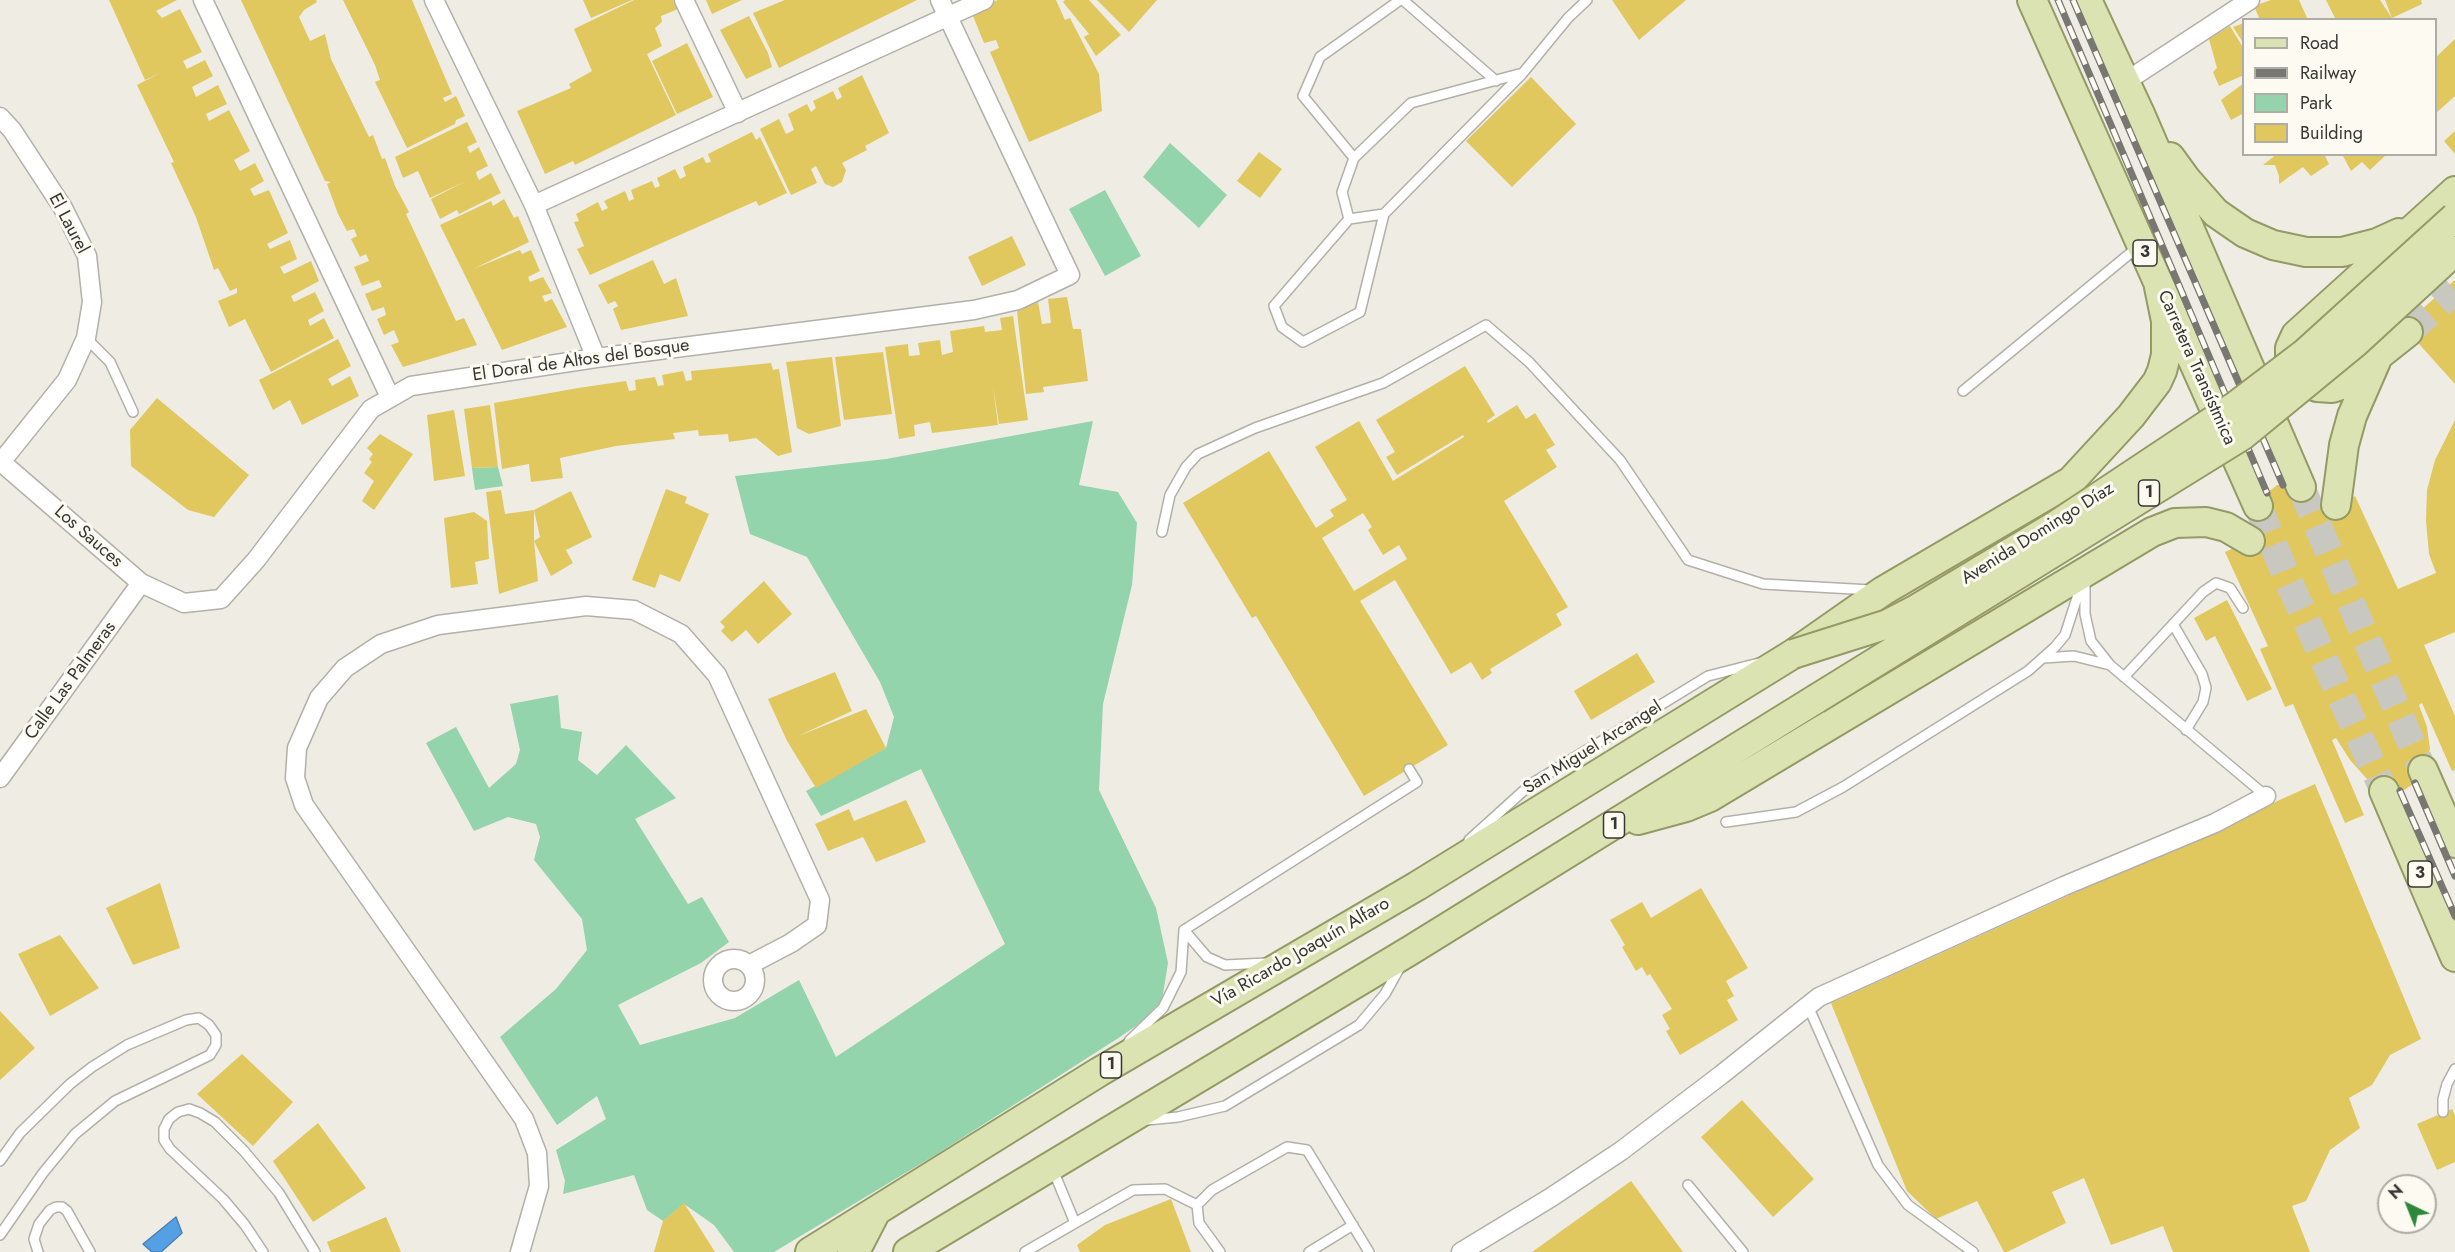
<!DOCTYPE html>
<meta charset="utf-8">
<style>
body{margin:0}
#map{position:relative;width:2455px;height:1252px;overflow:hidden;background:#eeece3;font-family:Jost,sans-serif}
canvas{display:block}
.legend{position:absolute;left:2242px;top:18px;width:195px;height:138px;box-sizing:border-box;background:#fcfaf1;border:2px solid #adaca5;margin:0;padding:8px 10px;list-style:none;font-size:18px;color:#373733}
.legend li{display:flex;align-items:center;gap:12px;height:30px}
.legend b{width:30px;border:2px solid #adaca5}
.north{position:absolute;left:2377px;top:1174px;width:60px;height:60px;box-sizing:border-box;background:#fcfaf1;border:2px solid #adaca5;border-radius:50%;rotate:317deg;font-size:16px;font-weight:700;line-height:24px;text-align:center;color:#373733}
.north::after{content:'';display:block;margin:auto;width:21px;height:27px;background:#2e8839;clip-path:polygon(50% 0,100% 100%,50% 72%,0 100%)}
</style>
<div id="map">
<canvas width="2455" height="1252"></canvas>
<ul class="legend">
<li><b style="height:8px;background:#dce3b2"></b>Road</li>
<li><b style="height:8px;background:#787772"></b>Railway</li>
<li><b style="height:16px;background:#93d4ac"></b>Park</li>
<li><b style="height:16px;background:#e0c85f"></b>Building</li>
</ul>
<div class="north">N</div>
</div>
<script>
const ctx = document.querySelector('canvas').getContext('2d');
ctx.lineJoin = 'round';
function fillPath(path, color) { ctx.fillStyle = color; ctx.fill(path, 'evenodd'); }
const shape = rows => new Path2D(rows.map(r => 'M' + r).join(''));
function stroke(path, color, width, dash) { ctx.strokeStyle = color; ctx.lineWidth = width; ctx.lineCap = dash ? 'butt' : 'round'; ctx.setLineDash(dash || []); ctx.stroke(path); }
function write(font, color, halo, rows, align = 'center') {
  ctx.font = font + ' Jost,sans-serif'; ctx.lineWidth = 6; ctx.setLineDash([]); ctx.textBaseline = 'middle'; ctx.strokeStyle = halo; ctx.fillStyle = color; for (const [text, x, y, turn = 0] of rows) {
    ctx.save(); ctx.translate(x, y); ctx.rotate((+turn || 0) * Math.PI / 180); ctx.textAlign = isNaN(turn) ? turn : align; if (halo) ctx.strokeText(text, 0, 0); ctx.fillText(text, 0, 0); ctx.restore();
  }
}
fillPath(shape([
 [1170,143,1227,195,1199,228,1143,177],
 [1105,190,1141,256,1105,276,1069,209],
 [1093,421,1079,485,1118,492,1137,523,1132,585,1103,704,1099,790,1156,908,1168,963,1162,1000,1143,1021,1120,1037,937,1154,774,1252,734,1252,714,1225,684,1204,663,1221,647,1210,634,1175,563,1194,565,1181,556,1150,606,1119,597,1096,557,1125,500,1037,556,989,587,950,582,919,534,860,540,837,536,824,508,817,474,831,426,743,456,727,489,788,516,764,520,750,510,704,558,695,561,728,582,732,578,760,597,775,626,745,676,798,635,819,688,904,702,897,729,942,701,963,618,1005,640,1045,735,1018,799,980,836,1057,1005,944,921,769,821,816,806,791,886,748,894,717,880,682,807,557,750,534,735,476,886,459],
 [498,467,503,486,475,490,472,468]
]), '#93d4ac');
const water = shape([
 [176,1217,182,1233,161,1252,152,1252,143,1244,176,1217]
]);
fillPath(water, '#55a0e5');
stroke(water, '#4c80b0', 1.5);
fillPath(shape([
 [109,0,177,0,156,11,162,18,180,9,202,52,183,61,187,69,205,60,213,76,192,87,196,97,218,85,227,104,206,114,209,121,229,110,250,151,234,160,240,171,255,163,264,181,250,189,254,196,269,190,288,233,267,244,270,249,290,240,297,259,280,267,284,274,311,261,319,281,291,296,294,302,315,292,324,311,308,320,310,326,324,318,334,338,271,372,245,319,229,327,218,301,237,293,237,288,230,291,218,268,214,270,196,217,171,163,174,162,137,85,160,73,145,80],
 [241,0,316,0,317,2,304,10,299,17,310,41,325,34,331,59,369,137,373,135,382,159,385,158,395,186,409,212,406,214,456,321,464,318,477,345,403,367,391,345,399,342,394,330,384,335,377,319,386,315,384,307,372,311,365,294,382,287,379,280,362,286,354,267,369,261,366,254,360,257,351,239,357,236,354,229,347,231,338,214,327,184,331,182,325,181],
 [343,0,412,0,452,94,443,98,445,102,456,96,465,116,456,120,455,124,407,148,375,82,380,80,375,65],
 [583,0,632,0,591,18],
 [634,0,673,0,678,9,661,16,662,22,655,28,662,46,647,54,676,115,575,165,573,161,545,174,517,111,571,88,569,84,592,71,574,29],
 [706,0,742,0,712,14],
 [785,0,917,0,779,68,753,13],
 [998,0,1056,0,1065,20,1070,18,1099,74,1102,111,1029,142,990,52,999,48,996,40,984,43,971,11],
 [1065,0,1089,0,1121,35,1096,56,1084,37,1089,34,1063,2],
 [1097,0,1157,0,1129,32],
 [1612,0,1686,0,1639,40],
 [2271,0,2299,0,2308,20,2260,20,2254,6],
 [2326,0,2380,0,2392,18,2336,20],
 [2385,0,2421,0,2422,4,2392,18],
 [749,16,768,53,772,67,746,79,720,30],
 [2244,23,2244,44,2233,27],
 [2230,26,2244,49,2244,75,2219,86,2213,72,2217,68,2209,39],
 [2455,39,2455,96,2436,113,2436,57],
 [687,43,713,97,677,114,652,61],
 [862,75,889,133,865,146,867,150,842,163,846,170,842,182,833,187,825,184,816,166,811,169,817,183,791,195,760,129,779,119,786,134,794,130,788,114,807,104,811,112,816,108,813,101,833,91,837,100,842,97,838,88],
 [1531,77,1576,124,1512,187,1466,141],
 [2244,83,2244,113,2231,120,2221,100],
 [467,122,477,142,467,147,470,153,479,147,488,166,476,172,477,176,479,180,491,173,501,193,459,214,457,210,440,219,431,199,466,181,430,198,418,171,403,178,395,157],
 [2455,131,2455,154,2444,141],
 [752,132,756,140,760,137,787,193,759,206,756,201,590,275,577,249,584,246,574,222,579,221,576,214,598,202,602,211,608,208,604,201,625,191,629,201,634,199,631,190,652,181,655,188,660,186,657,178,675,169,680,179,686,176,683,167,703,157,706,163,711,162,708,154],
 [1259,152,1282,169,1260,198,1237,181],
 [2277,154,2324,154,2329,164,2311,176,2303,167,2279,184,2279,176,2275,165,2263,165],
 [2342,154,2387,154,2370,170,2362,162,2351,171],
 [504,199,514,218,518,216,529,242,473,269,520,250,522,254,531,250,540,271,528,277,530,282,543,277,552,293,542,296,545,302,552,299,567,327,502,350,440,225,491,201,493,206],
 [1012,236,1026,265,982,286,968,257],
 [653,260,664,284,676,278,688,316,621,330,613,309,618,306,615,301,608,304,598,285],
 [2455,280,2455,384,2403,326],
 [1067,297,1073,329,1081,329,1088,381,1043,387,1044,392,1026,394,1017,311,1038,302,1042,324,1051,323,1048,299],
 [1013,316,1028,420,999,424,993,386,998,425,932,433,930,422,914,425,915,436,899,439,885,347,908,344,909,356,920,355,918,343,940,340,942,355,953,352,950,331,984,326,985,332,1002,330,1000,318],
 [338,339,351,366,328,379,332,386,350,376,359,396,302,425,290,400,273,410,259,380],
 [883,352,892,414,844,420,835,357],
 [832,357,841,426,809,434,797,428,786,362],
 [771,363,773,370,779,369,792,452,778,456,756,438,729,442,728,434,699,436,698,430,673,433,675,439,616,446,560,458,563,478,531,482,529,464,502,469,494,403,578,388,626,381,629,391,636,390,635,380,655,377,658,386,664,385,662,375,683,371,686,381,692,380,691,371],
 [1465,366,1495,415,1487,421,1488,423,1517,405,1526,419,1535,413,1555,445,1546,450,1557,467,1504,501,1568,607,1556,614,1562,625,1490,669,1492,673,1482,680,1471,662,1451,674,1395,580,1360,601,1448,745,1364,796,1256,616,1252,618,1183,503,1269,451,1316,528,1334,516,1330,510,1347,500,1315,447,1359,421,1393,481,1464,437,1463,435,1397,475,1386,457,1395,452,1376,420],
 [1363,513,1372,527,1368,530,1383,555,1399,545,1407,559,1354,591,1322,538],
 [157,398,249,475,214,517,188,510,131,466,130,430],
 [490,405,498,467,472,468,464,409],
 [454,410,465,476,434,481,427,415],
 [2455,420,2455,632,2424,645,2455,716,2455,770,2452,771,2422,703,2419,705,2427,727,2430,749,2423,770,2415,783,2404,790,2384,791,2367,779,2350,760,2336,738,2332,740,2364,815,2345,823,2293,704,2285,707,2260,649,2268,646,2225,552,2255,538,2254,522,2258,506,2267,493,2277,485,2290,484,2301,487,2328,509,2355,496,2398,589,2436,573,2429,554,2426,521,2427,490,2435,460],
 [380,434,413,454,374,510,362,501,374,481,364,473,372,462,369,459,373,454,367,448],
 [666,489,687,497,685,503,709,514,680,582,660,574,655,588,632,580],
 [501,490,505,514,534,510,571,491,592,537,566,550,573,563,551,576,534,541,540,537,534,510,534,541,538,581,499,594,486,492],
 [474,512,487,521,489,559,475,562,478,584,451,588,444,518],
 [764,581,792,614,758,644,746,630,732,642,721,631,725,627,720,622],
 [2227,600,2272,689,2247,701,2215,636,2206,641,2194,618],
 [1637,653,1655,682,1591,720,1574,691],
 [835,672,852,711,798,736,866,709,886,748,816,788,787,741,768,699],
 [2315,784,2421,1039,2390,1055,2372,1085,2349,1098,2360,1128,2330,1150,2306,1201,2292,1206,2310,1252,2173,1252,2163,1226,2111,1245,2084,1178,2052,1192,2066,1223,2007,1252,2004,1252,1977,1201,1936,1219,1907,1191,1831,1003],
 [906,800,926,842,876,862,863,837,828,851,815,824,849,809,854,821],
 [160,883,180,948,133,965,106,908],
 [1701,888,1748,968,1726,981,1734,996,1727,1000,1738,1020,1680,1055,1666,1031,1670,1029,1662,1015,1672,1009,1650,974,1647,976,1642,967,1636,971,1622,947,1625,945,1610,920,1642,902,1651,918],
 [60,935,99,988,50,1016,18,954],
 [0,1011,35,1048,0,1080],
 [242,1054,293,1102,253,1146,197,1094],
 [1742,1100,1814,1179,1773,1217,1701,1137],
 [2452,1109,2455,1115,2455,1162,2437,1170,2417,1124],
 [318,1123,366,1188,313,1222,273,1161],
 [1631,1181,1683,1252,1532,1252],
 [1171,1199,1191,1252,1080,1252,1077,1245,1105,1225],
 [684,1203,715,1252,654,1252,663,1221],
 [386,1217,401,1252,331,1252,327,1242]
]), '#e0c85f');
stroke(shape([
 [2408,332,2455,290],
 [2301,487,2423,770],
 [2258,506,2287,578,2384,791]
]), '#c9c8c0', 28, [28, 14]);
const lane = shape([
 [1403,0,1496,81],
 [1354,158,1303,96,1320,57,1400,0],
 [1384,214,1349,219,1274,306,1282,327,1303,342,1360,312,1384,214,1522,74,1568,18,1587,0],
 [1349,219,1342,192,1354,158,1411,103,1519,74],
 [86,338,110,362,133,412],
 [1963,391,2139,246],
 [1162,532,1170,495,1186,467,1198,454,1255,428,1383,383,1486,325,1529,362,1620,460,1688,560,1763,584,1871,590],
 [2085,583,2085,614,2091,641,2110,665,2266,796],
 [2173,624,2202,674,2206,688,2203,702,2186,730],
 [2043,658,2074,656,2110,665],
 [2124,677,2203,592,2216,583,2230,588,2243,608],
 [1726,822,1796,812,1843,787,2028,671,2055,647,2065,635,2082,582],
 [1469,840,1531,784,1546,775,1708,676,1759,663],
 [1184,930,1417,782,1409,769],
 [1184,930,1207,957,1225,965,1267,963],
 [1808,1006,1878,1165,1908,1205,1973,1252],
 [1129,1041,1163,1008,1181,972,1184,930],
 [2443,1112,2443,1099,2447,1084,2455,1069],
 [1147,1120,1178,1117,1225,1106,1359,1025,1385,994,1400,967],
 [0,1161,20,1133,70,1084,92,1067,127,1045,186,1020,199,1018,209,1025,216,1035,216,1045,210,1055,115,1101,75,1134,43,1173,0,1235],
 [1053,1170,1075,1223,1133,1190,1165,1189,1197,1205],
 [1688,1185,1743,1252],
 [38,1252,34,1239,39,1224,50,1210,56,1207,62,1207,67,1211,90,1252],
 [263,1252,245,1225,223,1199,170,1149,164,1140,164,1129,169,1119,178,1112,189,1109,200,1113,215,1122,244,1151,279,1193,315,1252],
 [1025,1252,1075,1223],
 [1220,1252,1199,1223,1197,1205,1212,1190,1287,1147,1307,1150,1369,1252],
 [1309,1252,1353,1225]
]);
const street = shape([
 [203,0,390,397],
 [434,0,534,205,596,358],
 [684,0,738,113],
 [2125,82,2250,0],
 [0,117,12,130,63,208,87,256,92,302,86,338,67,380,1,462],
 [534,205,984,0],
 [0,461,141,583,184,603,221,599,256,560,371,409,411,386,596,358,974,310,1018,300,1070,275,940,0],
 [0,778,141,583],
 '713 980a21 21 0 1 1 42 0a21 21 0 1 1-42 0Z',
 [520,1252,539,1186,537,1153,524,1119,304,805,295,778,297,748,319,698,345,668,381,644,438,625,586,606,634,610,681,634,717,675,820,900,817,925,791,943,749,965],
 [1461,1252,1550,1198,1621,1151,1721,1075,1819,997,2064,886,2215,823,2266,796]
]);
const primary = shape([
 [2032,0,2258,506],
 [2087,0,2141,116,2301,487],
 [2170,157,2186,179,2216,213,2245,233,2273,245,2306,252,2342,252,2377,243,2399,233],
 [2408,332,2341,385,2332,388,2317,387,2309,384,2296,371,2290,357,2290,348,2296,335,2455,191],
 [2336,505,2344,445,2352,416,2376,361],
 [2423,770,2455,843],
 [2384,791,2455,957],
 [1638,820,1686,807,1710,797,2152,532,2175,523,2206,522,2226,527,2250,541],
 [810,1252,1099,1072,1417,886,1793,654,1883,591,2071,481,2131,416,2157,382,2162,371,2166,355,2166,321,2159,287],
 [852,1252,858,1246,875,1213],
 [908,1252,1411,950,1816,699]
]);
stroke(lane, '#b2b0a8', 12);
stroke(street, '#b2b0a8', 21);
stroke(primary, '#939a64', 32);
stroke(lane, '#fff', 9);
stroke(street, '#fff', 18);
stroke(primary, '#dce3b2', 28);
const rail = shape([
 [2058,0,2267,493],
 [2073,0,2283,485],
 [2415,783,2455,876],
 [2400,791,2455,916]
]);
stroke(rail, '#787772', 7);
stroke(rail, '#fcfaf1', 4.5, [14]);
const primaryBridge = shape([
 [1793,654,1888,624,1915,610,2058,524,2237,405,2304,354,2455,217],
 [1816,699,2243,435,2355,343,2455,251]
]);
stroke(primaryBridge, '#939a64', 32, []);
stroke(primaryBridge, '#dce3b2', 28);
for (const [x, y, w] of [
 [2145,253,24],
 [2149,493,21],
 [1614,825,21],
 [2420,874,24],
 [1111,1065,21]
]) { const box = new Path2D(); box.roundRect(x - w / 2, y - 13, w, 26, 4.5); ctx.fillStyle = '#fcfaf1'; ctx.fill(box); stroke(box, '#373733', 1.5); }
write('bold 16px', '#373733', null, [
 ["3",2145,253],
 ["1",2149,493],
 ["1",1614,825],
 ["3",2420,874],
 ["1",1111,1065]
]);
write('18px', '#373733', '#fcfaf1', [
 ["El Laurel",68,224,62],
 ["El Doral de Altos del Bosque",581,361,-8],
 ["Carretera Transístmica",2196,368,66],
 ["Avenida Domingo Díaz",2038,534,-32],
 ["Los Sauces",88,537,41],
 ["Calle Las Palmeras",71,681,-54],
 ["San Miguel Arcangel",1593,748,-32],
 ["Vía Ricardo Joaquín Alfaro",1301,953,-30]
]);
</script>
